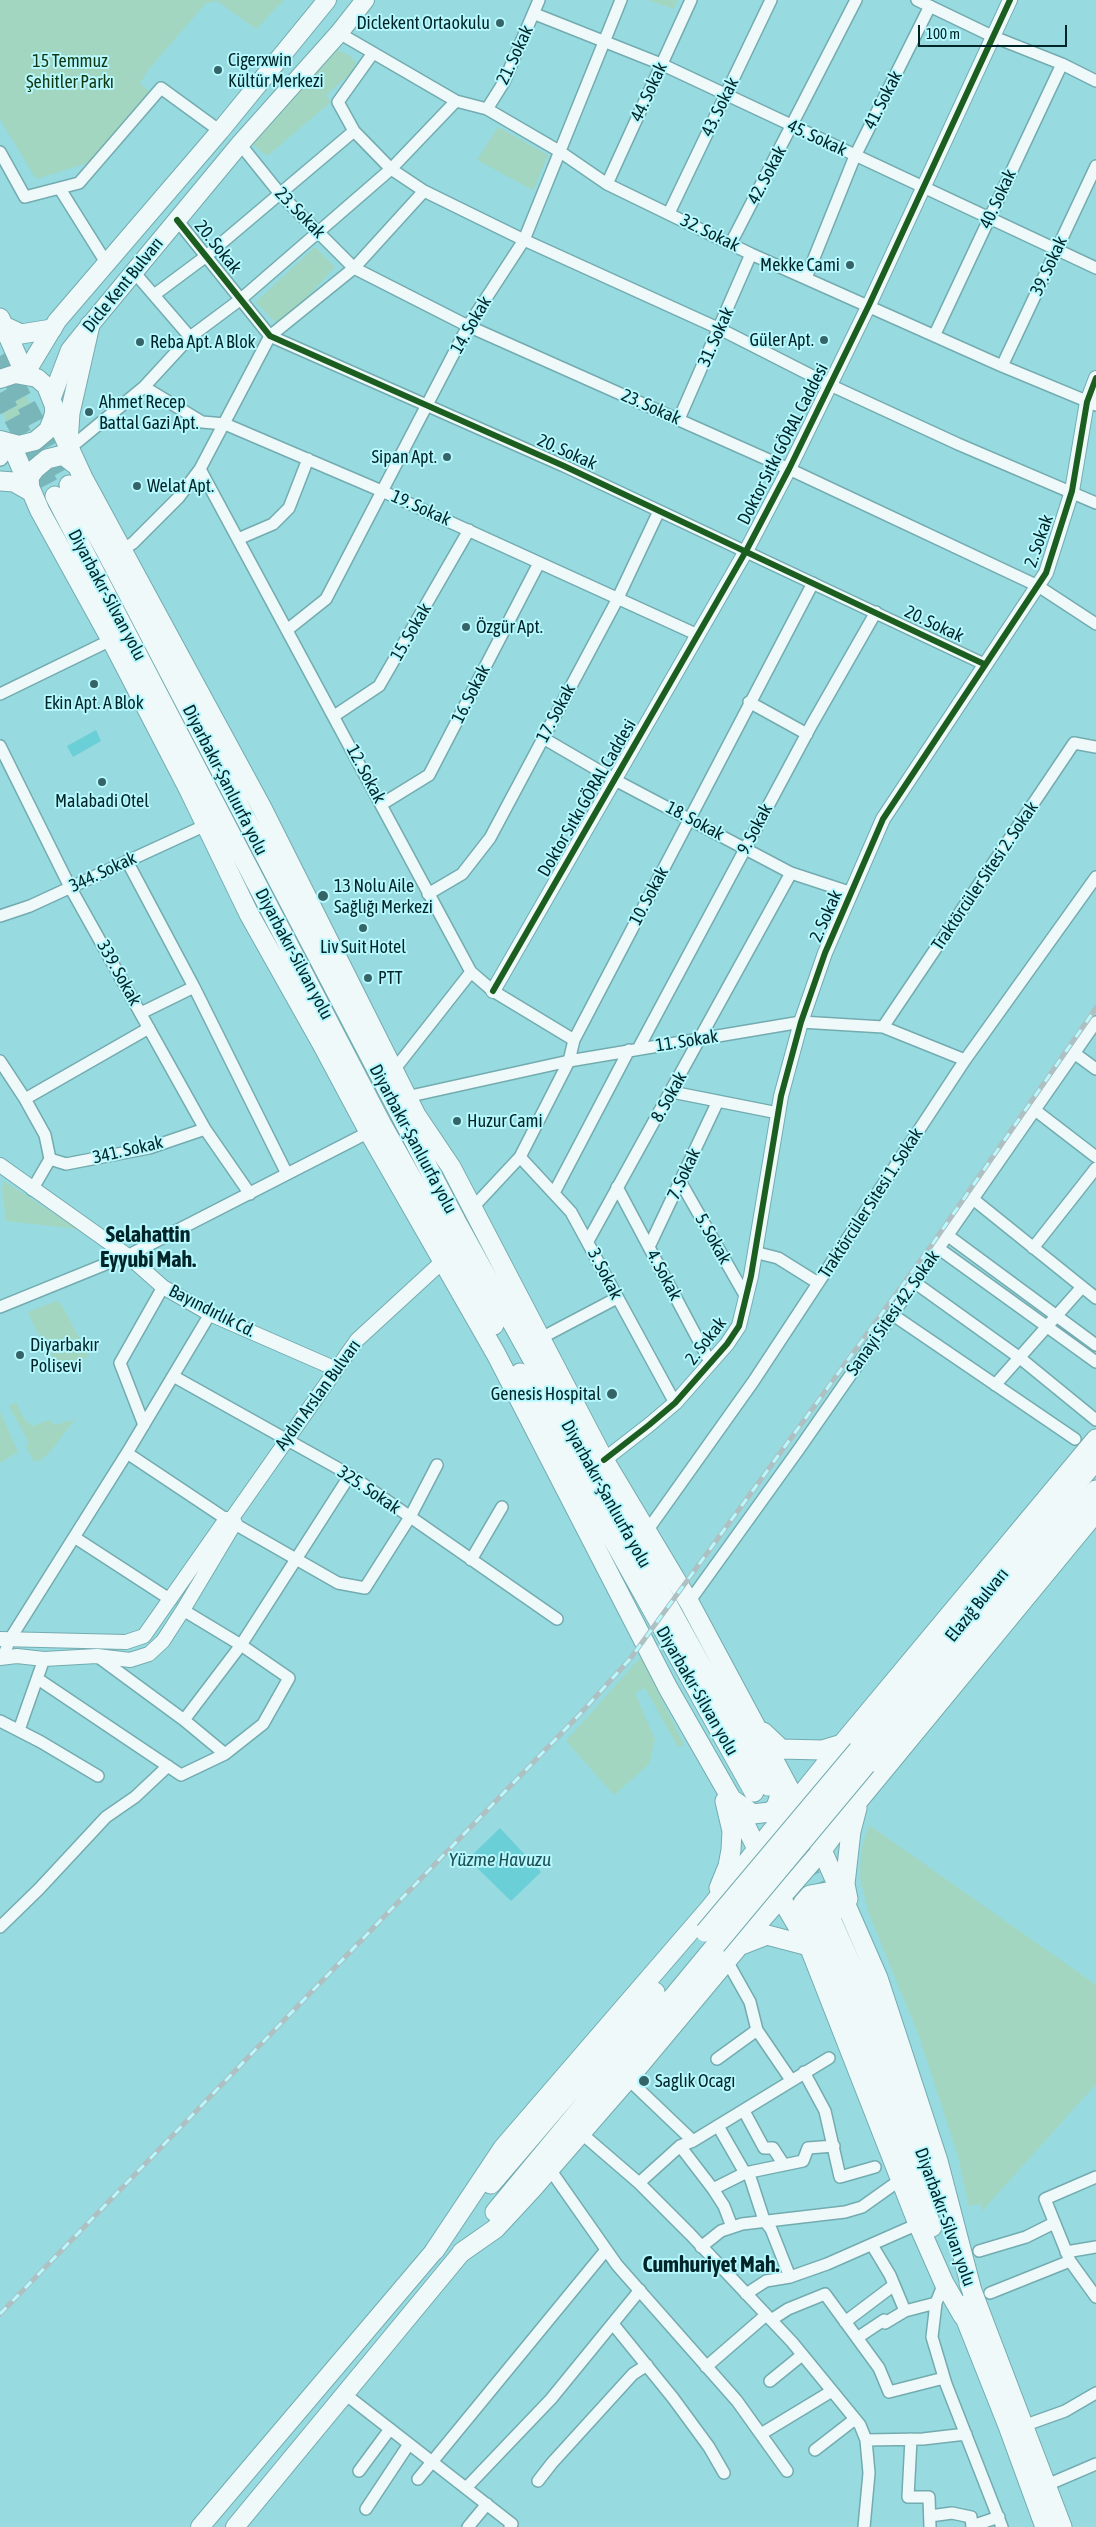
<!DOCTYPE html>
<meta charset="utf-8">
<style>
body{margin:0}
#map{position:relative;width:1096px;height:2527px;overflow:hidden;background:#97dadf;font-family:"Asap Condensed",sans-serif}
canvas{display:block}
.scale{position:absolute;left:918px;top:25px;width:149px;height:22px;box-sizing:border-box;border:2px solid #002528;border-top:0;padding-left:6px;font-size:15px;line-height:18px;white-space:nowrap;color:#002528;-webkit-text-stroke:4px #b6f8fd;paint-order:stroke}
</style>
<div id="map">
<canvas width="1096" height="2527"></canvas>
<div class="scale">100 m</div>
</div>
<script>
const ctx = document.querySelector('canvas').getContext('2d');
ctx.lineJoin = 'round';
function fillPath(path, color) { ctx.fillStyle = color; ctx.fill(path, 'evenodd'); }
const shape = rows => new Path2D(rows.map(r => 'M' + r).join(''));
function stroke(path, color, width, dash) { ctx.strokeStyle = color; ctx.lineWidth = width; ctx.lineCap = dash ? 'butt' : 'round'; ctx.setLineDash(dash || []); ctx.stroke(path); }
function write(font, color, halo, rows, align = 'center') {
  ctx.font = font + ' "Asap Condensed",sans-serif'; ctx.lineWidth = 4; ctx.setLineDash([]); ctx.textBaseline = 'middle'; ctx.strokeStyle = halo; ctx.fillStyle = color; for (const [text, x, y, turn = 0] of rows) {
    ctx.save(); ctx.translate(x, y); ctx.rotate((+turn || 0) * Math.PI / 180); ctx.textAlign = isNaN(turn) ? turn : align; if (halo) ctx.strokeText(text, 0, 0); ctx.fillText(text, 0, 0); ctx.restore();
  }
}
fillPath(shape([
 [0,0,284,0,256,29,217,1,206,3,148,70,140,83,152,94,88,163,36,179,0,119],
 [647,0,677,0,674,9],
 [336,50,347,54,356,62,350,74,326,95,331,102,267,156,251,143],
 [498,127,548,155,533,190,477,160],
 [315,247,335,267,292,313,277,322,273,320,256,302],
 [12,388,24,392,35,413,34,422,25,430,17,430,9,426,0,409,0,395],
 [4,1181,77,1229,6,1221,2,1188],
 [56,1301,61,1304,89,1356,58,1373,46,1340,37,1332,28,1312],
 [16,1402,24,1419,33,1426,49,1420,55,1425,75,1419,50,1452,38,1462,34,1461,26,1447,29,1443,9,1406],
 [0,1412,18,1452,0,1463],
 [641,1657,684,1745,678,1747,645,1688,635,1693,655,1740,649,1764,614,1795,566,1741],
 [869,1825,1096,1985,1096,2084,982,2211,981,2204,969,2206,958,2156,919,2036,869,1914,860,1877,861,1851]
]), '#a3d6c0');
fillPath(shape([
 [96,730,101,741,73,757,67,746],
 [500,1828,541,1872,511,1901,468,1859]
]), '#6acfd6');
stroke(shape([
 [0,356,69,485],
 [0,393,55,496],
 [791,1834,825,1906]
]), '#79b6ba', 19, [19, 9]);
const minor = shape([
 [917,0,994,37,1062,64,1096,81],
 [535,14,661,64,1096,268],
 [339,33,456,101,487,109,559,151,607,184,751,254,1002,366,1096,405],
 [373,53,338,102,354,131,391,169,424,191,524,240,720,329,830,385,958,444,1096,503],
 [487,109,504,82,539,0],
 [240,144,281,195,354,268,468,326,789,469,1038,586,1096,624],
 [0,152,25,197,79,183,161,88,220,131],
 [607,184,691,0],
 [60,189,107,264],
 [669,213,771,0],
 [177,220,270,336,564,466,984,664],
 [731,243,856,0],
 [134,272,190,337],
 [806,278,855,156,930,6],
 [154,295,205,257,354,131],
 [935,334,1062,64],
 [1002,366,1096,166],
 [144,387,202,422,225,424,384,492,698,635],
 [679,419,751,254],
 [70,448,144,387,190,337,241,299,391,169,456,101],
 [200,469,471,972,493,991,574,1040],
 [238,539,273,524,289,508,308,459],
 [122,550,133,543,179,497,200,469,270,336,354,268,424,191],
 [287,630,326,599,468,326,524,240,621,0],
 [0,694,111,640],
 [749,702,807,734],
 [334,716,379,686,469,530],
 [543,738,615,780,791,873,852,893],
 [0,746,70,887,205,1129,250,1194],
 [382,804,429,775,539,563],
 [127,861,194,987,287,1174],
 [428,894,462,874,490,838,617,600,659,511],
 [0,916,30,906,206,825],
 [141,1013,194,987],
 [883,1027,1074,743,1096,747],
 [638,1049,812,724,876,612],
 [1074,1053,1096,1069],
 [0,1061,25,1099,45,1135,50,1159,32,1190],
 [394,1070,471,972],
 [672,1092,778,1113],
 [406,1097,569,1061,801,1022,883,1027,965,1060],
 [25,1099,149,1028],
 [1035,1110,1096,1157],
 [520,1157,571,1212,675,1403],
 [50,1159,66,1164,149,1148,205,1129],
 [680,1181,746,1297],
 [617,1187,710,1362],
 [554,1193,629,1050],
 [973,1199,1096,1298],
 [478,1202,520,1157,569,1061,574,1040,813,583],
 [947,1235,1096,1345],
 [588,1241,791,873],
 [649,1247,718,1101],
 [938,1248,1096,1362],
 [1033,1248,1096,1168],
 [754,1252,778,1258,818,1283],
 [914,1282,1020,1358,1096,1420],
 [0,1307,133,1253,369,1132],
 [893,1315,1075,1439],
 [541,1338,617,1298],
 [173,1376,350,1475,557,1619],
 [995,1385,1082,1287],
 [144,1425,120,1363,163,1287],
 [127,1453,226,1519,338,1583,365,1588,410,1517,437,1465],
 [647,1531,753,1382,965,1060,1096,877],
 [74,1537,171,1600],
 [471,1560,502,1507],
 [689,1602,799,1449,1096,1022],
 [97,1656,184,1720,225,1754],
 [3,1657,10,1639,127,1453,210,1314],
 [38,1679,181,1775,225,1754,263,1724,289,1678,241,1645,183,1610],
 [184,1720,241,1645,350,1475],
 [0,1721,41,1742,98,1776],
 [19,1730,44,1659],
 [0,1927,39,1889,106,1817,135,1797,168,1766],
 [727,1961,750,2002,757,2030,791,2080],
 [717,2059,757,2030],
 [804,2072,825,2111,840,2177,875,2167],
 [628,2079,693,2141,680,2146,639,2183],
 [744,2111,764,2148,773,2148,784,2165],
 [718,2126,745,2173],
 [581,2133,639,2183,690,2234,792,2342,860,2425,866,2440,869,2473,864,2527],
 [693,2141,829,2058],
 [680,2146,713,2189,745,2173,803,2161,808,2148,834,2146],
 [549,2168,617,2265,737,2401,787,2471],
 [749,2174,764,2220,771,2229,790,2277],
 [1096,2177,1045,2199,1070,2261,1096,2297],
 [713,2189,724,2206,732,2227],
 [872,2245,890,2275,905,2311],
 [701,2247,721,2231,742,2224,845,2212,862,2207,900,2180],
 [979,2251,1026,2237,1054,2223],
 [1066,2252,1096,2247],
 [944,2283,936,2303,932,2337,946,2384,1002,2527],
 [990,2293,1070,2261],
 [746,2294,766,2281,790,2277,827,2264,918,2224],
 [771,2320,788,2309,825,2294,879,2368,889,2392,944,2378],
 [845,2322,894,2285],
 [613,2324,673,2398,709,2447,724,2473],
 [857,2338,884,2320,885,2323,905,2311,936,2303],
 [706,2367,766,2315],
 [770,2381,802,2355],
 [345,2394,512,2524,510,2527],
 [1023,2426,1065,2411,1096,2393],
 [761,2434,832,2391],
 [911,2439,908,2497,929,2497,930,2527],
 [866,2440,923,2439,966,2434],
 [815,2450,855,2419],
 [359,2471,390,2429],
 [418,2479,606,2250],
 [538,2481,552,2463,633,2374,647,2365],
 [1047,2485,1096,2464],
 [466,2488,551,2399,640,2290],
 [366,2509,409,2444],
 [930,2516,952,2513,971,2517,972,2527],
 [972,2526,999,2517],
 [468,2527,487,2504]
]);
const tertiary = shape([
 [493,991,746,551,789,469,869,305,1010,0],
 [0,1165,128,1256,163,1287,210,1314,336,1369],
 [604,1460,649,1425,675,1403,727,1344,739,1326,751,1276,781,1096,801,1022,825,953,883,819,1046,573,1072,491,1087,402,1096,378],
 [230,1521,357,1340,443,1261],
 [0,1639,126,1642,144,1636,226,1519],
 [0,1658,17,1656,44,1659,97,1656,130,1660,149,1654,163,1641,183,1610,235,1523]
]);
const secondary = shape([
 [0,458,11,444]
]);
const primary = shape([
 [25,374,57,321,220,131,327,0],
 [0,379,15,374,37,378,46,386,54,406,54,415,48,430,35,441,19,445,0,440],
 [52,397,70,350,90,325,240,144,339,33,365,0],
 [200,2527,435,2250],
 [235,2527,462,2252]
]);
const trunk = shape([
 [0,318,25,374],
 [4,326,21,334,52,329],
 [54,415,83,478,262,808,416,1115,451,1167,604,1460,689,1602,822,1850,878,1978,938,2161,973,2295],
 [68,443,70,413,90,325],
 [11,444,40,511,115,647,190,792,249,914,322,1044,369,1132,496,1354,668,1688,740,1814,781,1898,809,1946],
 [0,481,14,482,30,491],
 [69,485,108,555,456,1221,768,1786],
 [30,491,29,477,35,469,47,459,63,455,76,465],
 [55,496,382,1125,494,1325],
 [520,1373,754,1792],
 [763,1732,781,1749,822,1750,842,1744],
 [858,1750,1096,1460],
 [866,1765,1096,1490],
 [733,1800,753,1814,770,1812,776,1807,779,1798,782,1776],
 [719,1888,728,1866,731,1850,732,1831,725,1801],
 [848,1899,845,1884,851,1831,857,1808],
 [826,1908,860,1984,931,2177],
 [814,1912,932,2227],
 [806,1930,801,1912,803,1903,810,1895,827,1892,836,1899,843,1909],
 [741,1943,822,1850,859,1800,1096,1512],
 [491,2184,655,1992],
 [495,2212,716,1945],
 [435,2250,503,2148,710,1908,842,1744,1096,1439],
 [462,2252,495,2229,533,2188,628,2079,739,1946,767,1935,809,1946,918,2224,944,2283,963,2316],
 [969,2283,1062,2527],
 [960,2305,1008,2426,1045,2527]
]);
stroke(minor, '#73acb0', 14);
stroke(tertiary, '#73acb0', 16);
stroke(secondary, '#73acb0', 18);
stroke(primary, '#73acb0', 20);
stroke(trunk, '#73acb0', 21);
stroke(minor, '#eff9fa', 11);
stroke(tertiary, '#eff9fa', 14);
stroke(secondary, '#eff9fa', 15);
stroke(primary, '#eff9fa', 18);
stroke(trunk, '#eff9fa', 19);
const rail = shape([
 [0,2314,580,1714,630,1659,931,1246,1096,1008]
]);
stroke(rail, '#afc0c2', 5);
stroke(rail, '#b6f8fd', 3, [9]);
const trunkBridge = shape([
 [705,1932,858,1750],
 [716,1945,866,1765]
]);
stroke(trunkBridge, '#73acb0', 21, []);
stroke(trunkBridge, '#eff9fa', 19);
stroke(shape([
 [177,220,270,336,564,466,984,664],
 [493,991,746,551,789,469,869,305,1010,0],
 [604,1460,649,1425,675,1403,727,1344,739,1326,751,1276,781,1096,801,1022,825,953,883,819,1046,573,1072,491,1087,402,1096,378]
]), '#1b5e20', 6);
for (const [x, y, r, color] of [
 [500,23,5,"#356468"],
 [218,70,5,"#356468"],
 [850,265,5,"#356468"],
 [824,340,5,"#356468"],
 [140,342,5,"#356468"],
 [89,412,5,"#356468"],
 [447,457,5,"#356468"],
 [137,486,5,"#356468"],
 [466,627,5,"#356468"],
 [94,684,5,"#356468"],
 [102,782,5,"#356468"],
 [323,896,6,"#356468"],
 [363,928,5,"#356468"],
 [368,978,5,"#356468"],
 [457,1121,5,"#356468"],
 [20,1355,5,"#356468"],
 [612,1394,6,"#356468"],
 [644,2081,6,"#356468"]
]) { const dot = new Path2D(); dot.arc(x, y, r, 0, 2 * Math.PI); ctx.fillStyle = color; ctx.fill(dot); stroke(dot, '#b6f8fd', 2); }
write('18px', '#002528', '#b6f8fd', [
 ["Diclekent Ortaokulu",490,23,"right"],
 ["Cigerxwin",228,60],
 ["Kültür Merkezi",228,81],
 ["Mekke Cami",840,265,"right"],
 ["Güler Apt.",814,340,"right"],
 ["Reba Apt. A Blok",150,342],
 ["Ahmet Recep",99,402],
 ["Battal Gazi Apt.",99,423],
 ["Sipan Apt.",437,457,"right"],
 ["Welat Apt.",147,486],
 ["Özgür Apt.",476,627],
 ["Ekin Apt. A Blok",94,703,"center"],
 ["Malabadi Otel",102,801,"center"],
 ["13 Nolu Aile",334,886],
 ["Sağlığı Merkezi",334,907],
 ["Liv Suit Hotel",363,947,"center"],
 ["PTT",378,978],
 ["Huzur Cami",467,1121],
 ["Diyarbakır",30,1345],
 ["Polisevi",30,1366],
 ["Genesis Hospital",601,1394,"right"],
 ["Saglık Ocagı",655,2081]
], 'left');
write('18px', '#002528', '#b6f8fd', [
 ["21. Sokak",515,55,-65],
 ["44. Sokak",649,92,-65],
 ["41. Sokak",883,100,-63],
 ["43. Sokak",720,107,-64],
 ["45. Sokak",817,138,25],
 ["42. Sokak",767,175,-62],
 ["40. Sokak",998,199,-65],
 ["23. Sokak",300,213,46],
 ["32. Sokak",710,233,26],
 ["20. Sokak",218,247,51],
 ["39. Sokak",1049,266,-65],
 ["Dicle Kent Bulvarı",123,285,-51],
 ["14. Sokak",471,325,-60],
 ["31. Sokak",716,337,-66],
 ["23. Sokak",651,407,24],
 ["Doktor Sıtkı GÖRAL Caddesi",783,444,-63],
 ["20. Sokak",567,452,24],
 ["19. Sokak",421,508,24],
 ["2. Sokak",1039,541,-71],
 ["Diyarbakır-Silvan yolu",107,595,62],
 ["20. Sokak",934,624,25],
 ["15. Sokak",411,632,-60],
 ["16. Sokak",471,694,-63],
 ["17. Sokak",556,713,-62],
 ["12. Sokak",366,774,62],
 ["Diyarbakır-Şanlıurfa yolu",225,780,63],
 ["Doktor Sıtkı GÖRAL Caddesi",587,798,-60],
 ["18. Sokak",695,821,28],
 ["9. Sokak",755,829,-62],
 ["344. Sokak",103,872,-25],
 ["Traktörcüler Sitesi 2. Sokak",985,876,-56],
 ["10. Sokak",649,896,-62],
 ["2. Sokak",826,916,-66],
 ["Diyarbakır-Silvan yolu",294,954,62],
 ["339. Sokak",119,973,61],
 ["11. Sokak",687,1041,-9],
 ["8. Sokak",669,1097,-61],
 ["Diyarbakır-Şanlıurfa yolu",413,1139,62],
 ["341. Sokak",128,1150,-13],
 ["7. Sokak",684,1174,-65],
 ["Traktörcüler Sitesi 1. Sokak",871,1203,-57],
 ["5. Sokak",713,1239,61],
 ["3. Sokak",605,1274,63],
 ["4. Sokak",664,1275,62],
 ["Bayındırlık Cd.",212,1311,27],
 ["Sanayi Sitesi 42. Sokak",893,1313,-55],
 ["2. Sokak",706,1341,-52],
 ["Aydın Arslan Bulvarı",318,1395,-54],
 ["325. Sokak",369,1490,34],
 ["Diyarbakır-Şanlıurfa yolu",606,1494,61],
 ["Elazığ Bulvarı",977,1605,-51],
 ["Diyarbakır-Silvan yolu",697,1691,60],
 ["Diyarbakır-Silvan yolu",945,2217,70]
]);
write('18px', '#13380f', '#b6f8fd', [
 ["15 Temmuz",70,61],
 ["Şehitler Parkı",70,82]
]);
write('italic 19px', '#1f5155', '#b6f8fd', [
 ["Yüzme Havuzu",500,1860]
]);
write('bold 22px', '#002528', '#b6f8fd', [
 ["Selahattin",148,1235],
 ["Eyyubi Mah.",148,1260],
 ["Cumhuriyet Mah.",711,2265]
]);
</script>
